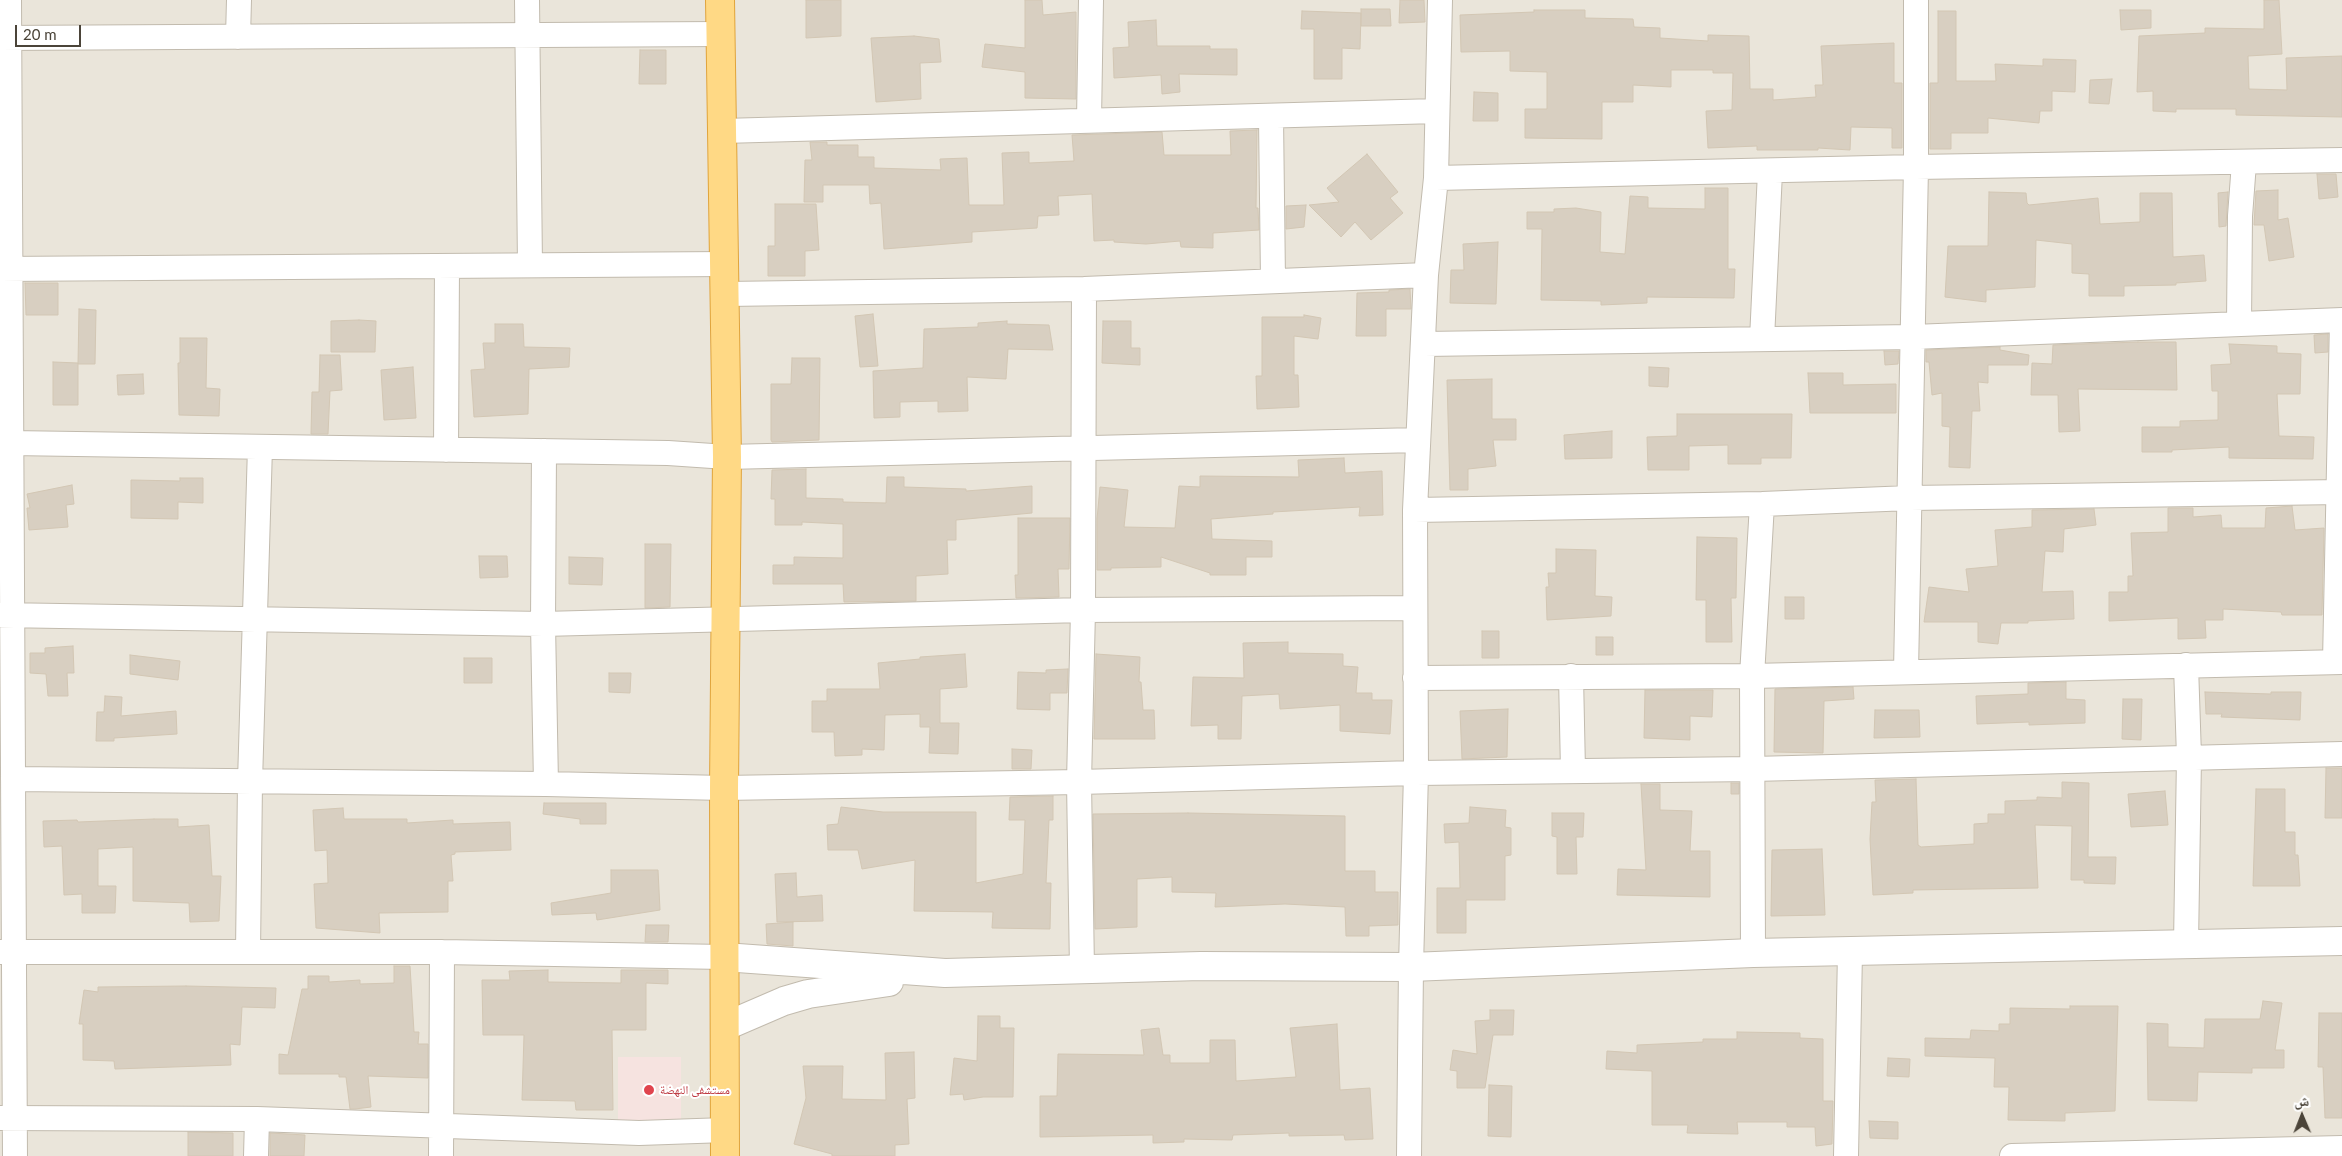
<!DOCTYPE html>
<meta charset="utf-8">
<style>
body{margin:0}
#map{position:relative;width:2342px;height:1156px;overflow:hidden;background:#f6f3ec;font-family:Lato,"Noto Naskh Arabic",sans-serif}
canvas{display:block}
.north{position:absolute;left:2277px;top:1091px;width:50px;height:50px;-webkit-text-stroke:4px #fff;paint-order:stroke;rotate:359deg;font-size:14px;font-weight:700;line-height:20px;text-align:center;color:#4b4439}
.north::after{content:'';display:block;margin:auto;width:18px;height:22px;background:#4b4439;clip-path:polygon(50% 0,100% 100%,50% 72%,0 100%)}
.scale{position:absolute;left:15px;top:25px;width:66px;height:22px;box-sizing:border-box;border:2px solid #4b4439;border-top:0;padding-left:6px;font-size:15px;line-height:18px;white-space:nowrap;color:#4b4439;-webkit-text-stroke:4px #fff;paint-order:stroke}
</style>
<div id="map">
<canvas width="2342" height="1156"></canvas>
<div class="north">ش</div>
<div class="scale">20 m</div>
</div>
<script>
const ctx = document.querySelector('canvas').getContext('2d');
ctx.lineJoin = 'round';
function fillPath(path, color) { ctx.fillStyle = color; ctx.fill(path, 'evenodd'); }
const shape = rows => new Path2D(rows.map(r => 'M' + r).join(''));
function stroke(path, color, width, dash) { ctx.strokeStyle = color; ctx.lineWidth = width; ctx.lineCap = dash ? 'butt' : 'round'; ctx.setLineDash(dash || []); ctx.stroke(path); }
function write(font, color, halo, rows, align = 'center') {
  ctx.font = font + ' Lato,"Noto Naskh Arabic",sans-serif'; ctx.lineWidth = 4; ctx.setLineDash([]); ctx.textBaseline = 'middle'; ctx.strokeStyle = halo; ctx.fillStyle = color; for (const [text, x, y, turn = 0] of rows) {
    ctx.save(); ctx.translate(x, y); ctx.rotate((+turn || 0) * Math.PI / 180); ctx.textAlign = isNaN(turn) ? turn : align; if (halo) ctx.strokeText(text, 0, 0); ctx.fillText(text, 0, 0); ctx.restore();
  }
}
fillPath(shape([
 [0,0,2342,0,2342,1156,0,1156]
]), '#eae5da');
fillPath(shape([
 [618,1057,681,1057,681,1122,618,1123]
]), '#f6e3e0');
const building = shape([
 [806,0,841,0,841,36,806,38,806,0],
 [1025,0,1042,0,1043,15,1076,12,1076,99,1025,98,1025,72,982,67,985,44,1025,48,1025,0],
 [1400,0,1424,0,1425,22,1399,23,1400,0],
 [2264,0,2279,0,2282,54,2248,56,2249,89,2287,90,2286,58,2342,56,2342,117,2236,115,2236,109,2176,109,2176,112,2153,111,2153,91,2137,92,2139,36,2205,33,2205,28,2264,29,2264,0],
 [1361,9,1390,9,1391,26,1361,26,1361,9],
 [1534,10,1585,10,1585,18,1633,19,1634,27,1660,28,1660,38,1708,41,1708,35,1749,36,1750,89,1773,89,1773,100,1816,97,1815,85,1823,85,1821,46,1894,43,1894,83,1902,83,1902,148,1892,148,1892,128,1851,127,1850,150,1818,148,1818,150,1757,150,1757,146,1708,148,1706,111,1732,110,1733,73,1713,73,1713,70,1671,70,1671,87,1633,85,1633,102,1602,102,1602,139,1525,138,1525,109,1547,109,1547,72,1510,71,1510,51,1461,52,1460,15,1534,12,1534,10],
 [2120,10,2151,10,2151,28,2121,30,2120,10],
 [1302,11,1361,13,1360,49,1342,48,1342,79,1314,79,1314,29,1301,29,1302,11],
 [1938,11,1956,11,1956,81,1996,81,1995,64,2043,66,2043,59,2076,60,2075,92,2052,91,2052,111,2040,111,2039,123,1988,118,1988,133,1951,133,1951,149,1930,149,1930,83,1938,83,1938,11],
 [1156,20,1157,46,1210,46,1210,49,1237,49,1237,75,1179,74,1180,92,1162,94,1161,75,1114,78,1113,48,1129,47,1128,22,1156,20],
 [914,36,939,39,941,62,920,63,921,99,876,102,871,38,914,36],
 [640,50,666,50,666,84,639,84,640,50],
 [2112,79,2109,104,2089,103,2090,80,2112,79],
 [1474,92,1498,93,1498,121,1473,121,1474,92],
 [1257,130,1256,208,1258,208,1259,230,1213,233,1213,248,1181,247,1180,241,1146,244,1114,242,1114,240,1094,241,1092,194,1058,196,1059,215,1038,216,1037,228,972,232,972,242,884,249,881,203,870,204,869,185,823,185,823,202,804,202,805,160,812,160,810,142,827,142,827,145,858,145,858,157,874,157,874,168,941,170,940,159,967,158,969,205,1004,205,1002,153,1029,152,1029,163,1074,161,1072,135,1162,132,1164,155,1231,155,1230,131,1257,130],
 [1367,154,1398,192,1390,198,1403,213,1371,240,1355,222,1341,237,1309,205,1339,202,1327,188,1367,154],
 [2317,174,2336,174,2338,197,2319,199,2317,174],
 [1705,188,1728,188,1728,269,1735,269,1734,298,1647,297,1647,303,1601,305,1601,301,1541,300,1542,229,1527,229,1527,212,1554,212,1554,209,1576,208,1601,212,1600,252,1625,254,1630,196,1648,197,1648,208,1705,209,1705,188],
 [2278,190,2278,220,2288,218,2294,257,2269,261,2264,225,2254,225,2256,191,2278,190],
 [1989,192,2026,193,2027,203,2029,205,2098,198,2100,224,2140,222,2140,193,2172,193,2173,257,2204,255,2206,281,2176,283,2176,285,2124,286,2124,296,2089,296,2089,274,2072,273,2072,244,2036,240,2035,287,1986,290,1986,302,1945,297,1948,246,1988,246,1989,192],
 [2228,192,2226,226,2219,227,2218,193,2228,192],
 [775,204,816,204,819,250,805,251,805,276,768,276,768,246,775,246,775,204],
 [1306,205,1304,227,1286,229,1286,206,1306,205],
 [1498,242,1496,304,1450,303,1451,270,1464,270,1463,244,1498,242],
 [25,283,58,283,58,315,26,315,25,283],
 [1410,289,1411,309,1386,309,1386,336,1356,336,1357,293,1389,292,1389,290,1410,289],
 [79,309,96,310,95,364,78,364,79,309],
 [873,314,878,366,860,367,855,316,873,314],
 [1304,315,1321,318,1318,339,1294,336,1294,375,1298,375,1299,407,1257,409,1256,376,1262,376,1262,317,1304,317,1304,315],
 [359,320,376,321,375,352,331,352,331,321,359,320],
 [1007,321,1007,324,1049,325,1053,350,1008,349,1006,379,967,377,968,411,938,412,938,401,900,402,900,417,874,418,873,371,923,368,924,329,978,327,978,323,1007,321],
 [1103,321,1131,321,1131,348,1140,348,1140,365,1102,363,1103,321],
 [495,324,523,324,524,347,570,348,569,367,529,369,528,414,474,417,471,370,485,369,483,343,495,343,495,324],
 [2328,334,2328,352,2315,353,2314,335,2328,334],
 [180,338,207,338,206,388,220,389,219,416,179,415,178,363,180,363,180,338],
 [2138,342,2176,342,2177,390,2078,389,2080,431,2059,432,2058,395,2031,395,2032,363,2052,364,2053,345,2138,342],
 [2229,344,2277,346,2277,353,2301,354,2300,394,2277,394,2279,436,2314,437,2313,459,2229,458,2229,447,2172,450,2172,452,2142,452,2142,427,2180,427,2180,421,2218,420,2218,391,2212,391,2211,365,2231,364,2229,344],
 [2000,347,2000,350,2029,355,2028,365,1988,365,1988,383,1978,382,1980,411,1972,411,1970,468,1949,467,1950,427,1942,426,1942,393,1932,395,1929,362,1926,362,1926,350,2000,347],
 [1884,351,1899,351,1898,364,1885,365,1884,351],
 [320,355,340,355,342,390,330,391,328,434,311,434,312,392,319,392,320,355],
 [792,358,820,358,819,440,772,442,771,440,771,384,791,384,792,358],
 [53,362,78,363,78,405,53,405,53,362],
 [413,367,416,418,384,420,381,370,413,367],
 [1649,367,1669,368,1668,387,1649,386,1649,367],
 [1808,373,1843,373,1843,385,1896,384,1896,413,1810,413,1808,373],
 [143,374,144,394,118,395,117,375,143,374],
 [1492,379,1492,419,1516,419,1516,440,1493,440,1496,466,1468,469,1468,490,1450,490,1447,380,1492,379],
 [1677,414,1792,414,1791,458,1761,458,1761,464,1728,464,1728,445,1689,446,1689,470,1648,470,1647,437,1677,436,1677,414],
 [1612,431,1612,458,1565,459,1564,435,1612,431],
 [1344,458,1345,473,1382,471,1383,515,1359,516,1360,507,1273,512,1273,514,1211,519,1212,539,1272,541,1272,557,1246,557,1246,575,1210,575,1210,573,1161,557,1161,567,1111,568,1111,570,1097,570,1097,519,1100,487,1128,490,1124,527,1175,528,1179,486,1200,487,1200,476,1299,477,1298,460,1344,458],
 [806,469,806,498,843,499,843,502,886,503,887,477,904,477,904,487,966,489,966,491,1032,486,1032,513,956,520,956,540,947,540,948,574,916,576,916,601,844,602,843,584,773,584,773,565,794,565,794,557,843,558,843,524,802,522,802,525,775,525,775,499,771,499,772,470,806,469],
 [180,478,203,478,203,503,178,502,178,519,131,518,131,480,180,481,180,478],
 [72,485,74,504,66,505,68,527,29,530,27,508,30,508,27,494,72,485],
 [2292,506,2295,530,2324,528,2322,615,2282,615,2281,612,2223,609,2223,620,2205,620,2206,638,2178,639,2178,618,2109,621,2109,592,2128,592,2128,576,2133,576,2131,533,2168,532,2168,508,2193,508,2193,517,2221,515,2222,528,2265,528,2266,508,2292,506],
 [2094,509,2096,525,2064,529,2063,552,2045,551,2042,592,2073,591,2074,619,2028,621,2028,623,2001,623,1998,644,1978,642,1978,622,1924,622,1929,587,1969,592,1966,569,1998,566,1995,530,2032,527,2032,510,2094,509],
 [1018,518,1070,518,1069,569,1058,569,1059,597,1016,598,1015,575,1018,575,1018,518],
 [1697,537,1737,538,1736,598,1731,598,1732,642,1706,642,1706,600,1696,600,1697,537],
 [645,544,671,544,670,607,645,608,645,544],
 [1556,549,1596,550,1595,596,1612,597,1611,616,1547,620,1546,587,1549,587,1548,573,1556,573,1556,549],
 [479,556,507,556,508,577,480,578,479,556],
 [569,557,603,558,602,585,569,584,569,557],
 [1785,597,1804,597,1804,619,1785,619,1785,597],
 [1482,631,1499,631,1499,658,1482,658,1482,631],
 [1596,637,1613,637,1613,655,1596,655,1596,637],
 [1288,642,1288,653,1343,654,1343,666,1358,667,1356,693,1372,693,1372,700,1392,700,1390,734,1340,731,1340,705,1280,709,1279,694,1242,696,1241,739,1218,739,1218,725,1191,726,1193,677,1244,678,1243,643,1288,642],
 [73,646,74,673,67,673,68,696,48,696,46,674,30,673,30,653,45,653,45,648,73,646],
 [965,654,967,687,940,689,940,723,959,723,958,754,929,753,930,727,920,727,920,714,885,715,884,750,862,749,862,755,835,756,834,732,812,732,812,701,827,701,827,689,880,689,878,663,920,659,920,657,965,654],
 [1096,654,1140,657,1139,682,1141,682,1143,710,1154,710,1155,739,1094,739,1096,654],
 [130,655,180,661,178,680,130,674,130,655],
 [464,658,492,658,492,683,464,683,464,658],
 [1068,669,1067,693,1050,693,1050,710,1017,709,1018,672,1046,673,1046,670,1068,669],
 [609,673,631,673,630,693,609,692,609,673],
 [2066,682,2066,699,2085,700,2085,723,2029,725,2029,722,1977,724,1976,696,2028,694,2028,683,2066,682],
 [1853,687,1854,699,1824,701,1823,753,1774,752,1775,689,1853,687],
 [1645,690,1713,690,1712,717,1690,716,1690,740,1644,738,1645,690],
 [2205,692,2271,694,2271,692,2301,692,2300,720,2221,717,2222,714,2206,714,2205,692],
 [105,696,122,697,121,716,176,711,177,734,114,738,114,741,96,741,97,712,104,712,105,696],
 [2123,699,2142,699,2141,740,2122,739,2123,699],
 [1508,709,1507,757,1462,759,1460,711,1508,709],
 [1875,710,1919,710,1920,737,1874,738,1875,710],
 [1012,749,1032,750,1031,769,1012,769,1012,749],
 [2326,768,2342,768,2342,818,2325,818,2326,768],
 [1916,779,1918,845,1921,847,1974,844,1974,824,1988,823,1988,814,2005,814,2005,801,2037,800,2037,797,2062,798,2062,782,2089,783,2088,857,2116,857,2115,884,2084,883,2084,880,2071,880,2072,826,2035,825,2038,888,1913,890,1913,893,1873,895,1870,839,1872,802,1876,802,1875,780,1916,779],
 [1731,783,1739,783,1739,794,1731,794,1731,783],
 [1641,784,1660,784,1660,810,1692,811,1690,851,1710,851,1710,897,1617,895,1618,869,1646,870,1641,784],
 [2256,789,2285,789,2285,832,2295,832,2295,855,2298,855,2300,886,2253,886,2256,789],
 [2165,791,2168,825,2131,827,2128,794,2165,791],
 [1053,796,1053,820,1049,820,1046,883,1051,883,1050,929,992,928,993,912,914,911,915,860,862,869,858,850,828,850,827,825,838,824,841,807,883,812,976,812,976,883,1023,874,1025,820,1009,820,1010,797,1053,796],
 [544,803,606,803,606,824,580,824,580,819,543,814,544,803],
 [1470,807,1506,810,1505,827,1511,828,1511,855,1505,856,1505,900,1466,900,1466,933,1437,933,1437,888,1460,888,1459,842,1445,843,1444,824,1469,823,1470,807],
 [343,808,344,819,407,819,407,823,453,820,453,824,510,822,511,850,455,852,455,854,451,855,453,881,448,881,448,912,379,913,380,933,316,928,314,884,328,883,327,850,315,851,313,810,343,808],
 [1188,813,1345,816,1345,871,1375,871,1375,892,1398,892,1398,925,1369,926,1369,936,1346,936,1345,907,1285,904,1215,907,1216,893,1172,892,1172,877,1137,879,1137,927,1095,929,1093,814,1188,813],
 [1552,813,1584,813,1583,837,1576,837,1577,874,1557,874,1557,837,1552,836,1552,813],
 [154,819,178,819,178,827,209,825,212,876,221,876,219,921,190,922,189,903,133,901,133,847,98,849,98,886,116,886,115,913,82,913,82,894,64,895,62,846,44,847,43,821,77,820,78,822,154,819],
 [1822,849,1825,915,1771,916,1772,850,1822,849],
 [611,870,658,870,660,910,597,920,596,913,552,915,551,903,611,893,611,870],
 [796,873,797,897,822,895,823,921,777,922,775,874,796,873],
 [793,922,793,946,767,944,766,924,793,922],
 [646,925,669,925,668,942,645,942,646,925],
 [394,966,410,966,414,1032,419,1032,418,1044,428,1044,428,1078,368,1076,371,1107,355,1109,350,1109,346,1077,339,1077,339,1074,279,1074,279,1054,288,1055,302,989,308,989,308,976,329,976,329,982,360,980,360,984,394,983,394,966],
 [548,970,548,982,621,983,621,970,668,970,668,984,646,983,646,1030,612,1030,613,1110,576,1110,575,1101,522,1100,524,1035,483,1035,482,980,510,980,509,971,548,970],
 [186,986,276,988,275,1008,242,1007,240,1045,230,1044,231,1065,115,1069,114,1061,83,1060,83,1024,79,1024,84,990,98,992,98,987,186,986],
 [2263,1001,2282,1003,2275,1050,2284,1050,2284,1068,2252,1068,2252,1073,2198,1072,2197,1101,2148,1100,2147,1023,2168,1024,2168,1047,2204,1048,2205,1019,2260,1019,2263,1001],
 [2070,1006,2118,1006,2115,1111,2065,1113,2065,1121,2008,1120,2009,1087,1994,1087,1995,1058,1925,1056,1925,1038,1970,1039,1971,1030,1999,1031,1999,1024,2010,1024,2010,1008,2070,1009,2070,1006],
 [1490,1010,1514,1010,1513,1035,1493,1035,1485,1088,1457,1088,1457,1071,1450,1070,1453,1050,1477,1054,1475,1021,1490,1020,1490,1010],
 [2319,1013,2342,1013,2342,1118,2325,1118,2323,1067,2318,1067,2319,1013],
 [978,1016,1000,1016,1000,1028,1014,1028,1013,1097,983,1097,964,1100,963,1094,950,1095,954,1058,977,1061,978,1016],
 [1337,1024,1340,1090,1370,1088,1373,1139,1345,1140,1344,1135,1289,1136,1289,1133,1233,1135,1232,1140,1184,1139,1184,1142,1153,1143,1153,1135,1040,1137,1040,1096,1057,1096,1058,1054,1144,1055,1141,1030,1159,1028,1163,1055,1170,1055,1170,1063,1210,1063,1210,1040,1235,1040,1236,1081,1296,1077,1290,1028,1337,1024],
 [1737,1032,1800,1033,1800,1038,1823,1039,1823,1101,1833,1101,1832,1144,1816,1146,1815,1127,1787,1127,1787,1122,1737,1122,1738,1134,1687,1133,1688,1125,1652,1125,1652,1071,1606,1069,1607,1051,1637,1053,1637,1045,1703,1042,1703,1039,1737,1039,1737,1032],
 [914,1052,915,1098,907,1099,909,1144,895,1145,895,1156,832,1156,832,1154,794,1144,806,1098,803,1066,843,1066,842,1099,886,1100,885,1053,914,1052],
 [1888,1058,1910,1059,1909,1077,1887,1076,1888,1058],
 [1489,1085,1512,1086,1511,1137,1488,1136,1489,1085],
 [1869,1121,1898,1122,1898,1139,1870,1138,1869,1121],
 [188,1132,233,1133,233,1156,188,1156,188,1132],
 [270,1133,305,1135,304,1156,270,1156,270,1133]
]);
fillPath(building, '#d8cfc1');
stroke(building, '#d3c7b4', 1);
const minor = shape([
 [9,0,15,1156],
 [527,0,530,265],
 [238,37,239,0],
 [0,38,721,34],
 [1271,117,1273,281],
 [1089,120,1091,0],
 [723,131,1437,111],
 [1436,178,1916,167,2342,160],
 [0,269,726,264],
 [726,294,1084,289,1426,275],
 [2239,323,2240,216,2244,163],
 [1762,339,1770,172],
 [1424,344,1913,337,2342,320],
 [11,443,668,453,727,457,1418,440],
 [446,450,447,266],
 [1415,510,1762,504,1910,498,2342,492],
 [0,615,543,624,1083,610,1414,608],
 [2335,662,2342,320],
 [1906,671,1916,167,1916,0],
 [1571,676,1573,771],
 [1415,678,1752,676,2342,662],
 [13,779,546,784,543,624,544,451],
 [546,784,724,788,1079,782,1416,773,1753,769,2342,754],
 [2186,944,2189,757,2186,665],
 [0,952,442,952,724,957],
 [248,952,250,782,260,447],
 [1753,953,1752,676,1762,504],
 [1082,970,1079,782,1083,610,1084,289],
 [0,1118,257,1119,639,1133,726,1130],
 [256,1156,257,1119],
 [441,1156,442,952],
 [1409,1156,1411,967,1416,773,1415,510,1426,275,1436,178,1440,0],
 [1846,1156,1850,952],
 [2012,1156,2342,1148]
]);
const tertiary = shape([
 [724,957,945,973,1201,966,1411,967,1753,953,2342,941],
 [726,1026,784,1001,808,994,889,982]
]);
const trunk = shape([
 [720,0,727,457,724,788,725,1156]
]);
stroke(minor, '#c2bbae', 26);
stroke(tertiary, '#c2bbae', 30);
stroke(trunk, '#e0a43c', 30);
stroke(minor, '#fff', 24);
stroke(tertiary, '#fff', 28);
stroke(trunk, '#ffd985', 28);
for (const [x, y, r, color] of [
 [649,1090,6,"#e0444e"]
]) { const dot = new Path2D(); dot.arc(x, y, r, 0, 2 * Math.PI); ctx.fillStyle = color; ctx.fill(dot); stroke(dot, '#fff', 2); }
write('12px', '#be3a42', '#fff', [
 ["مستشفى النهضة",660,1090]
], 'left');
</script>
